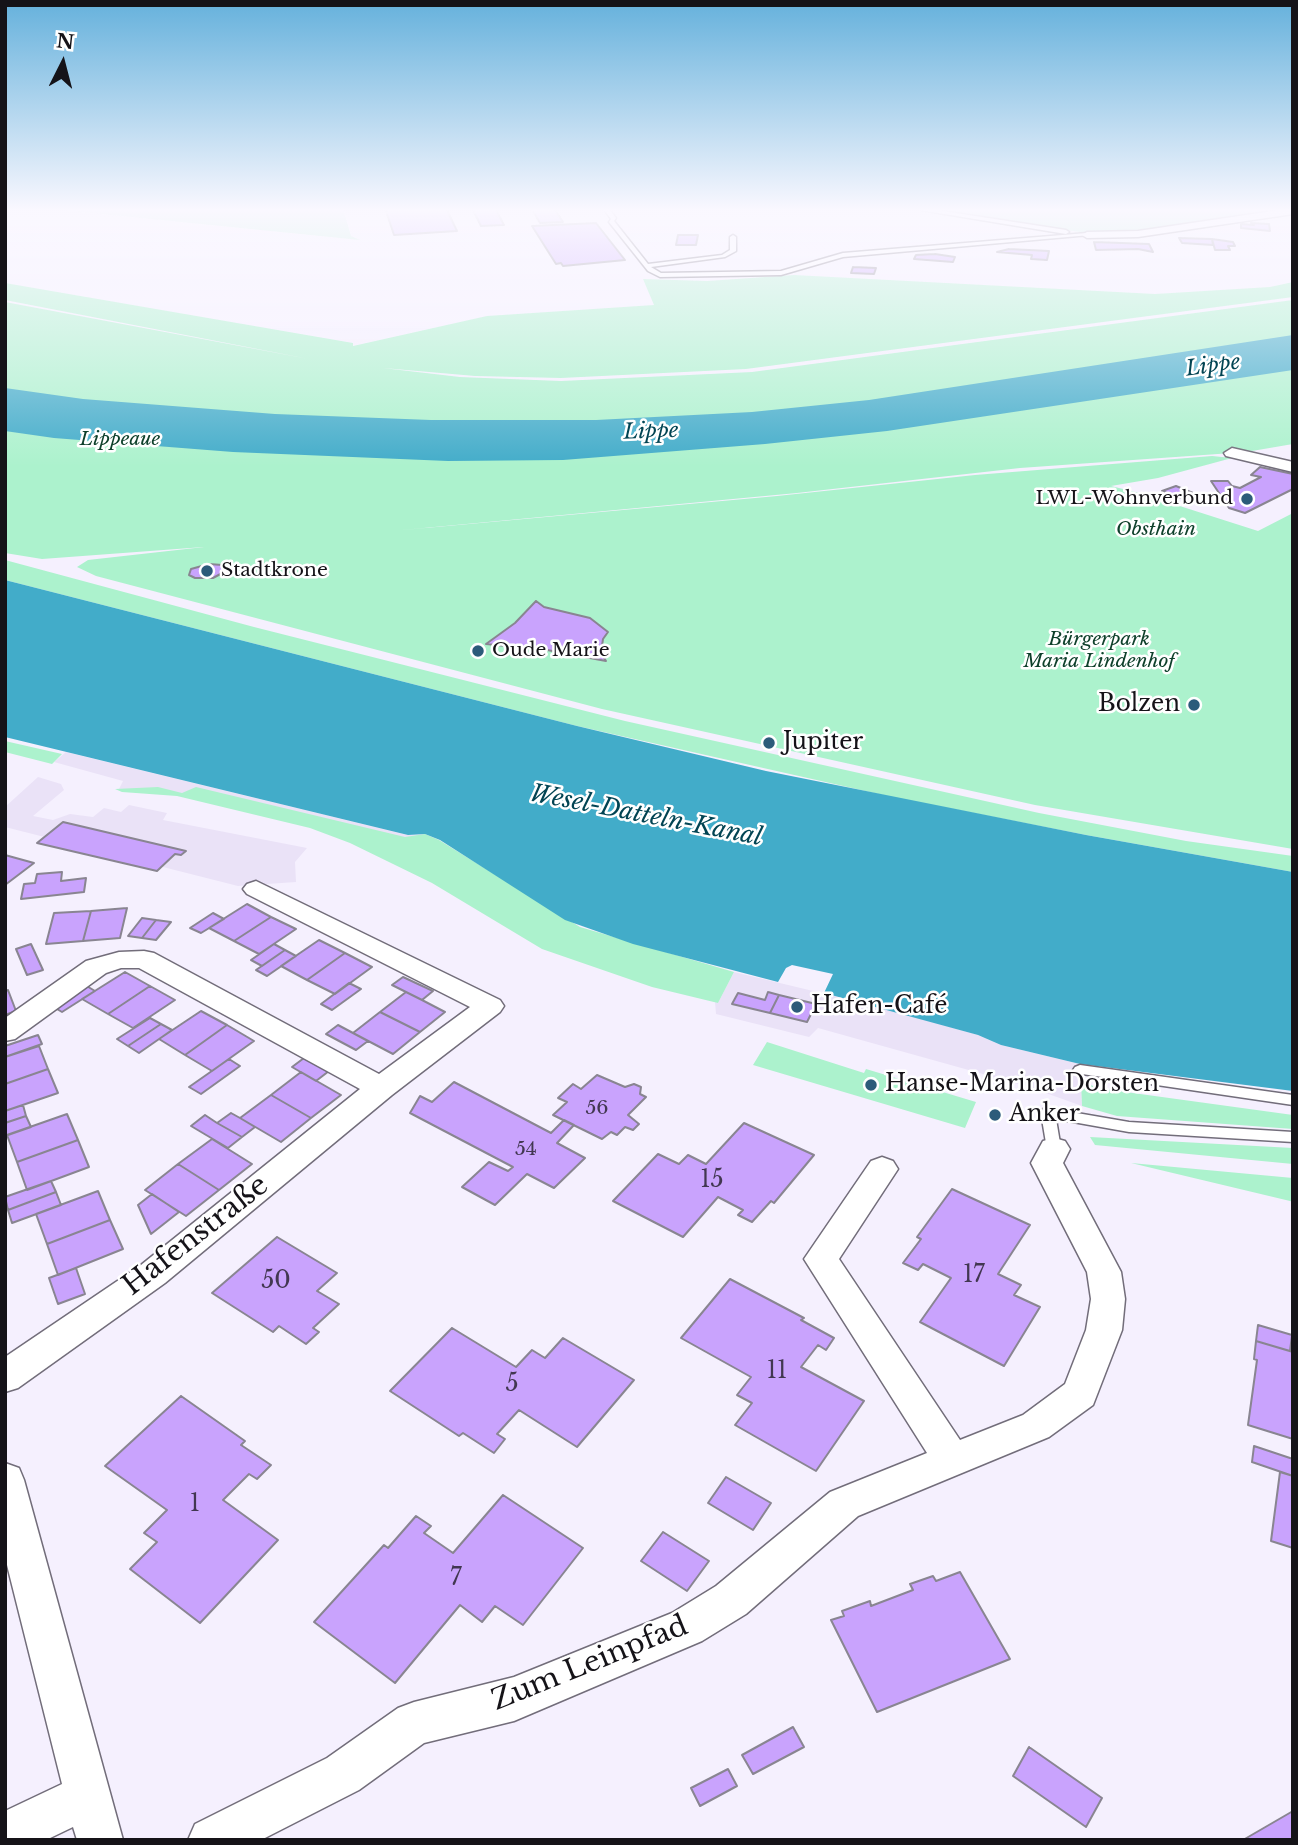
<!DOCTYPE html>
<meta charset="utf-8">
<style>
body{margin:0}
#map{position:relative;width:1298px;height:1845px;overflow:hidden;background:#f5f0fe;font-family:"Libre Baskerville",serif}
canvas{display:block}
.frame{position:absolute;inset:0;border:7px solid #151318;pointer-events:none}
.north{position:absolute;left:28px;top:28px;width:70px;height:70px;-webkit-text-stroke:5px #fff;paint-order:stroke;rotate:6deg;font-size:19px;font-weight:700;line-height:28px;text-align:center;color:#151318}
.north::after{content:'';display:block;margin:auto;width:24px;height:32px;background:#151318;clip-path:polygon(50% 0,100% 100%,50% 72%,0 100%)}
</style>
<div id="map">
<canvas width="1298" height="1845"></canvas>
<div class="frame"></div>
<div class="north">N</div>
</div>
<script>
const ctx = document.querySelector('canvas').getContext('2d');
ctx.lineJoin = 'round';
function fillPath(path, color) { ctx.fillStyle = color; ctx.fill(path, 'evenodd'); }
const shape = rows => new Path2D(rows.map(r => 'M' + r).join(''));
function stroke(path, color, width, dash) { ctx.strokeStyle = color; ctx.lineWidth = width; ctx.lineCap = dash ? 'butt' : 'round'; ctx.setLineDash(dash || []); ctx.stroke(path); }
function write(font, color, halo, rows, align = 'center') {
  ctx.font = font + ' "Libre Baskerville",serif'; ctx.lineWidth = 5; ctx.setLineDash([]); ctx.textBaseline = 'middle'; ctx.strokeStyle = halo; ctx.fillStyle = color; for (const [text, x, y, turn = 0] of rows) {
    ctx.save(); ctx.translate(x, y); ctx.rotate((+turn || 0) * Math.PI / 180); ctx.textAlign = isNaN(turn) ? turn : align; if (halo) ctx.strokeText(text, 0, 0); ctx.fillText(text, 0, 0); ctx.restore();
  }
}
fillPath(shape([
 [66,752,408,835,425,834,389,848,182,794,119,789,123,781,54,762],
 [38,777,61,784,64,790,33,816,53,820,70,814,93,817,104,808,121,812,129,805,167,813,163,820,307,848,295,862,296,882,238,886,5,827,5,807],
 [734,972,888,1009,978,1035,1001,1045,1080,1064,1082,1106,1026,1086,818,1028,809,1037,716,1014,715,1002,718,1003]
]), '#eae2f7');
fillPath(shape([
 [42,208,343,208,351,236,360,240],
 [919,208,1293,208,1131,233,1086,233],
 [794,275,1155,294,1270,287,1293,282,1293,297,746,369,561,378,475,376,383,368,460,377,561,381,752,372,1293,300,1293,444,1252,451,1240,450,1232,453,1020,468,797,493,392,531,777,496,975,475,1212,456,1232,458,1158,478,1111,486,1139,493,1258,531,1293,513,1293,849,1035,805,602,709,96,576,77,567,88,560,204,547,42,559,5,553,5,302,309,359,5,300,5,283,353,343,353,346,487,316,654,305,643,279,707,281],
 [5,560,254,627,625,721,1039,813,1186,841,1293,856,1293,872,1086,835,892,797,577,726,5,580],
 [5,741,62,754,52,764,5,752],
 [158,787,182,793,196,787,405,837,425,834,439,840,580,927,734,972,718,1003,652,987,542,949,432,883,350,843,310,828,177,796,122,792,115,789],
 [767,1042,864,1073,866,1069,976,1102,965,1128,753,1065],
 [1081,1083,1111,1090,1293,1115,1293,1129,1117,1116,1082,1106],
 [1090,1137,1293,1148,1293,1164,1095,1145],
 [1131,1163,1293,1178,1293,1202,1290,1201]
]), '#acf2cd');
fillPath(shape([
 [1293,335,1293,370,887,431,765,444,563,460,448,461,233,452,54,438,5,431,5,388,83,399,275,414,431,420,596,420,752,412,869,400],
 [5,580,577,726,766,771,1086,835,1293,872,1293,1091,1080,1064,1001,1045,978,1035,824,993,833,974,792,965,786,968,778,982,633,944,565,920,440,840,425,834,408,835,5,737]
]), '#42acc9');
const building = shape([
 [385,208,446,208,457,231,394,235,385,208],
 [472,208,495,208,504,225,481,226,472,208],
 [531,208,554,208,563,222,540,223,531,208],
 [596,223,625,260,563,266,561,263,556,264,532,226,596,223],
 [1251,223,1269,224,1270,231,1241,228,1241,224,1254,225,1251,223],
 [678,235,698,235,696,245,676,245,678,235],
 [1179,238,1212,239,1213,245,1182,243,1179,238],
 [1212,239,1233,242,1235,246,1228,246,1230,250,1215,250,1212,239],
 [1094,242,1149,244,1153,252,1138,249,1096,250,1094,242],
 [1009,249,1049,251,1047,260,1031,259,1032,255,997,252,1009,249],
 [935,254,955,257,953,262,914,259,916,255,935,254],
 [853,267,876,268,874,274,851,273,853,267],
 [1260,467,1293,474,1293,489,1245,513,1229,508,1211,481,1228,481,1232,486,1240,488,1261,477,1251,475,1260,467],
 [1176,486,1193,493,1179,498,1162,491,1176,486],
 [209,564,222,565,226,571,213,578,195,578,189,575,191,569,209,564],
 [536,601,544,607,590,618,608,632,603,639,601,653,606,661,547,650,486,644,515,623,536,601],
 [63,822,186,851,181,855,175,854,157,871,37,843,63,822],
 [5,855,34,863,5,885,5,855],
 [62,872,61,881,86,878,84,892,21,899,24,884,35,883,37,874,62,872],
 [247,904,271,917,234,941,209,928,247,904],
 [127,908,120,938,83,941,91,911,127,908],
 [91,911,83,941,46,944,54,913,91,911],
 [213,913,224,919,201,933,190,928,213,913],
 [271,917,296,929,259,954,234,941,271,917],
 [142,918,156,920,142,938,128,936,142,918],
 [156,920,171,922,156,940,142,938,156,920],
 [319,940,345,953,307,980,281,966,319,940],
 [31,944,43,970,27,975,16,949,31,944],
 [274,944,285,950,262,966,251,960,274,944],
 [285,950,296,956,267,976,256,970,285,950],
 [345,953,372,967,335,994,307,980,345,953],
 [125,972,150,986,108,1014,82,999,125,972],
 [403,977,433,991,422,1000,392,985,403,977],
 [349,983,361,989,332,1010,321,1004,349,983],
 [85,985,95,991,62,1012,52,1006,85,985],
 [150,986,175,1000,133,1028,108,1014,150,986],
 [8,990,16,1011,5,1015,5,991,8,990],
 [406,992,422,1000,445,1012,420,1032,380,1012,406,992],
 [768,992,779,995,770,1013,732,1004,738,993,765,1000,768,992],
 [779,995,816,1004,807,1022,770,1013,779,995],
 [201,1011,227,1025,185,1055,159,1039,201,1011],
 [380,1012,420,1032,393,1054,353,1033,380,1012],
 [150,1018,161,1024,128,1046,117,1039,150,1018],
 [161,1024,172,1030,139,1053,128,1046,161,1024],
 [227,1025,254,1041,212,1071,185,1055,227,1025],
 [338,1025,368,1041,356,1050,326,1034,338,1025],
 [38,1035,42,1044,5,1057,5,1046,38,1035],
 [39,1046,48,1069,5,1084,5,1057,39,1046],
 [304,1058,329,1071,316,1081,292,1067,304,1058],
 [229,1059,240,1066,201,1094,189,1087,229,1059],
 [48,1069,58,1093,5,1111,5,1084,48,1069],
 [301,1072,341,1095,311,1118,271,1095,301,1072],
 [597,1075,625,1087,634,1084,641,1087,640,1094,646,1097,628,1115,639,1124,633,1130,625,1127,617,1135,611,1132,602,1139,553,1115,567,1102,558,1098,573,1084,581,1089,597,1075],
 [454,1082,551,1133,564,1120,574,1125,557,1143,585,1158,554,1188,527,1174,495,1205,462,1187,489,1162,508,1171,513,1167,410,1113,420,1096,432,1102,454,1082],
 [271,1095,311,1118,281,1142,240,1118,271,1095],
 [23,1105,26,1116,5,1123,5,1111,23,1105],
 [231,1113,240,1118,255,1127,242,1137,217,1123,231,1113],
 [67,1114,78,1140,17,1162,7,1135,67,1114],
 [205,1115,217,1123,242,1137,228,1148,191,1126,205,1115],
 [26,1116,31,1127,5,1136,5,1123,26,1116],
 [744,1123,814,1155,774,1203,771,1201,752,1222,738,1215,743,1210,718,1197,683,1237,613,1201,658,1154,679,1164,688,1155,706,1164,744,1123],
 [212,1139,252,1164,219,1190,178,1164,212,1139],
 [78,1140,89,1167,27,1190,17,1162,78,1140],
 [178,1164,219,1190,186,1216,145,1190,178,1164],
 [51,1181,56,1192,8,1210,5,1197,51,1181],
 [952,1189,1030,1225,998,1274,1021,1285,1014,1295,1040,1307,1004,1366,920,1322,951,1278,923,1264,918,1270,903,1263,921,1239,917,1237,952,1189],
 [98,1191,110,1220,47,1244,36,1214,98,1191],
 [56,1192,61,1205,12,1223,8,1210,56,1192],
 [152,1194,179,1212,151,1234,138,1205,152,1194],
 [110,1220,123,1249,58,1275,47,1244,110,1220],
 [277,1237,337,1273,317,1291,339,1304,313,1328,319,1332,306,1344,279,1326,273,1332,212,1293,277,1237],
 [76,1268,85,1294,58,1304,49,1278,76,1268],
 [730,1279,804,1318,801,1320,834,1338,826,1350,818,1345,801,1367,864,1401,816,1471,735,1425,752,1403,737,1395,751,1377,681,1338,730,1279],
 [1258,1325,1292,1335,1290,1351,1256,1341,1258,1325],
 [452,1328,516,1367,532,1350,545,1358,563,1338,634,1380,577,1447,519,1410,497,1434,505,1439,494,1453,463,1433,459,1436,390,1391,452,1328],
 [1256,1341,1293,1352,1293,1439,1248,1425,1257,1360,1254,1359,1256,1341],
 [181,1396,245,1441,241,1445,271,1465,257,1479,249,1474,223,1500,278,1540,200,1623,130,1569,157,1542,144,1533,167,1510,105,1466,181,1396],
 [1254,1446,1293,1459,1293,1476,1252,1462,1254,1446],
 [1280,1472,1293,1476,1293,1548,1271,1541,1280,1472],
 [726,1477,771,1503,753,1530,708,1503,726,1477],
 [503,1495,583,1548,523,1625,495,1606,482,1622,460,1605,395,1683,314,1622,384,1545,388,1548,416,1516,431,1526,424,1533,453,1553,503,1495],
 [663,1532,709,1561,687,1591,641,1561,663,1532],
 [960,1572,1010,1659,877,1712,831,1620,844,1616,842,1611,870,1601,871,1606,913,1590,910,1584,933,1576,936,1581,960,1572],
 [793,1727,804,1747,753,1774,742,1755,793,1727],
 [1029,1747,1102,1798,1086,1827,1013,1776,1029,1747],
 [728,1769,737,1786,700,1806,691,1788,728,1769],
 [1293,1811,1293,1840,1243,1840,1293,1811]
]);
fillPath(building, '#c9a3fd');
stroke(building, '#898591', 2);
const lane = shape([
 [603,208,608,208,616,218,614,221,648,264,722,255,730,250,730,237,733,235,736,237,736,251,725,257,651,267,661,273,781,271,843,253,1087,233,1090,235,843,257,781,275,660,277,648,271,609,222,611,219,603,208],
 [923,208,1066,230,1069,232,1066,234,908,208,923,208],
 [1080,1065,1293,1095,1293,1105,1075,1073,1073,1070,1075,1067,1080,1065],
 [1048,1108,1129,1122,1293,1132,1293,1142,1129,1132,1056,1119,1061,1149,1059,1153,1054,1154,1049,1153,1047,1149,1041,1113,1043,1109,1048,1108]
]);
const street = shape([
 [1293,208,1293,214,1138,237,1087,238,1082,235,1087,232,1138,231,1293,208],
 [1232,448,1293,462,1293,472,1226,456,1224,453,1232,448],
 [256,881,500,1000,504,1006,500,1012,392,1095,165,1283,18,1388,5,1392,5,1357,141,1265,360,1089,139,968,121,968,106,973,15,1039,5,1041,5,1018,86,961,119,952,144,951,154,953,379,1074,470,1007,247,894,243,889,247,884,256,881],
 [1054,1138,1065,1141,1070,1149,1063,1163,1121,1272,1125,1299,1122,1330,1093,1405,1049,1437,858,1516,746,1614,702,1641,514,1721,424,1743,359,1790,261,1840,188,1840,195,1824,327,1758,398,1708,414,1702,514,1677,672,1613,716,1586,830,1492,927,1453,804,1259,871,1161,882,1157,893,1161,898,1169,839,1259,960,1440,1023,1415,1065,1384,1086,1330,1091,1299,1087,1272,1031,1163,1043,1141,1054,1138],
 [5,1463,19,1468,24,1480,123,1840,77,1840,73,1827,46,1840,5,1840,5,1811,62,1784,5,1557,5,1463]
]);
stroke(lane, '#726d7a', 3);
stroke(street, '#726d7a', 3);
fillPath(lane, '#fff');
fillPath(street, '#fff');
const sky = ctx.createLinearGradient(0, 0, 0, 467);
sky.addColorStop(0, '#65b1dc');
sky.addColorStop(0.45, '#faf8ff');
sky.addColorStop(1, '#faf8ff00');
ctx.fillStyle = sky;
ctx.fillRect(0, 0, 1298, 467);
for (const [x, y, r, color] of [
 [1247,499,7,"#2c5b7a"],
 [207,571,7,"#2c5b7a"],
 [478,651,7,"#2c5b7a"],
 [1194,705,7,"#2c5b7a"],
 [769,743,7,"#2c5b7a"],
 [797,1007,7,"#2c5b7a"],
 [871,1085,7,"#2c5b7a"],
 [995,1115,7,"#2c5b7a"]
]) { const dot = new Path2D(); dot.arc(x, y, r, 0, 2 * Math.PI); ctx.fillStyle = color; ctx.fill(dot); stroke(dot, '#fff', 2.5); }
write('italic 19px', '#0e402b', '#fff', [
 ["Lippeaue",120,440],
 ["Obsthain",1156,530],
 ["Bürgerpark",1099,640],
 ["Maria Lindenhof",1099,662]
]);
write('19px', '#151318', '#fff', [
 ["LWL-Wohnverbund",1233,499,"right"],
 ["Stadtkrone",221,571],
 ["Oude Marie",492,651]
], 'left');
write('19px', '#423751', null, [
 ["56",597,1109],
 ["54",526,1150]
]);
write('italic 21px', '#024453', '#fff', [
 ["Lippe",1213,366,-8],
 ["Lippe",651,432,-2]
]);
write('23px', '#151318', '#fff', [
 ["Bolzen",1180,705,"right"],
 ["Jupiter",783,743],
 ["Hafen-Café",811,1007],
 ["Hanse-Marina-Dorsten",885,1085],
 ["Anker",1009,1115]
], 'left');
write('23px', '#423751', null, [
 ["15",712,1181],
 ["17",974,1276],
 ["50",276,1282],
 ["11",777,1372],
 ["5",512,1385],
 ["1",195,1505],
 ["7",456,1579]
]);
write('italic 24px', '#024453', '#fff', [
 ["Wesel-Datteln-Kanal",646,816,11]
]);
write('28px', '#151318', '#fff', [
 ["Hafenstraße",196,1236,-38],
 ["Zum Leinpfad",590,1664,-22]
]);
</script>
